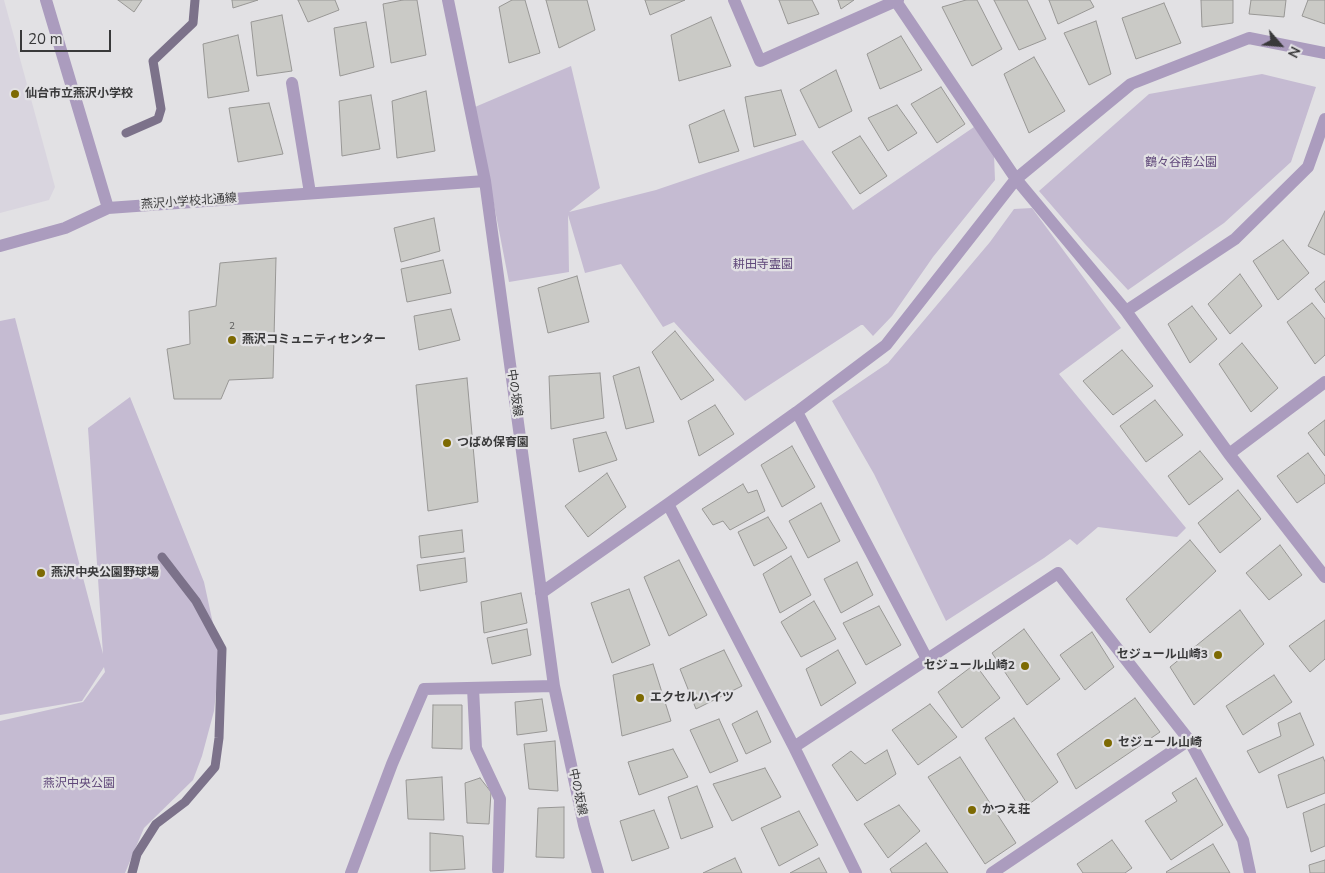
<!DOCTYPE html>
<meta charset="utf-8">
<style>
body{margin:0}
#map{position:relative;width:1325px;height:873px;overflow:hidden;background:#e2e1e4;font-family:"Nunito Sans",sans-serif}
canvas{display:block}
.north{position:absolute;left:1255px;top:20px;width:50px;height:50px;-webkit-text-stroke:4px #e2e1e4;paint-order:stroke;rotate:117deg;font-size:14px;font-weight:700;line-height:20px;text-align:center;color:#39393a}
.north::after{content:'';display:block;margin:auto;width:18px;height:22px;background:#39393a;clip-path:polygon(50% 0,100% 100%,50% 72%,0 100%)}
.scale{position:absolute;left:20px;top:30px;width:91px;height:22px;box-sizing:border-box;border:2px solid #39393a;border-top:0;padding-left:6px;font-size:15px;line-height:18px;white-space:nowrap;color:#39393a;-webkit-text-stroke:4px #e2e1e4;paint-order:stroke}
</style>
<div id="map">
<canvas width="1325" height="873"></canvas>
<div class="north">N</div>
<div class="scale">20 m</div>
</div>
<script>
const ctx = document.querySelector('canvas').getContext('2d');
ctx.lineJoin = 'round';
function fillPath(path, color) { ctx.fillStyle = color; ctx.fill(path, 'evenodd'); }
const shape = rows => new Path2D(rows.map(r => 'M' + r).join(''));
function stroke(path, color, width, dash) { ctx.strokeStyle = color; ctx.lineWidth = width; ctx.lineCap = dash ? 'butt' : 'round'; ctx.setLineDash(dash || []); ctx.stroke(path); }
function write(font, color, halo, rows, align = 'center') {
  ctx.font = font + ' "Nunito Sans","Noto Sans JP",sans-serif'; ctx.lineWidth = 4.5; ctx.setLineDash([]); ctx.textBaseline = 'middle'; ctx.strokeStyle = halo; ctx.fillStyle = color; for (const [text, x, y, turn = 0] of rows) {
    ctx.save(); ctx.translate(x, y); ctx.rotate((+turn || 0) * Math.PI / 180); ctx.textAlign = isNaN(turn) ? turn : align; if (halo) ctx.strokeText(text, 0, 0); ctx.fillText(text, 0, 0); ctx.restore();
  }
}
fillPath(shape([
 [0,0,4,0,55,187,49,200,0,213]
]), '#d9d5df');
fillPath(shape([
 [571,66,600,188,569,212,656,190,803,140,853,210,974,127,994,155,995,180,933,257,892,316,873,336,863,325,861,325,745,401,674,322,663,327,621,264,585,273,568,215,569,272,509,282,475,107],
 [1262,74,1316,87,1291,162,1224,223,1128,290,1085,244,1039,191,1149,94],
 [1032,208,1121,328,1059,374,1186,528,1177,537,1098,527,1077,545,1070,539,1044,558,946,621,874,474,832,401,888,363,990,242,1014,209],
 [15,318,103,654,88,428,130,397,204,582,220,656,214,711,202,756,193,780,144,828,125,873,0,873,0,721,83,702,105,672,104,667,82,701,0,715,0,321]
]), '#c5bbd2');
stroke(shape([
 [126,133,158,119,161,109,153,61,193,23,195,0],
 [132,873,137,854,156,824,185,802,215,767,219,738,222,649,196,601,162,557]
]), '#7c728a', 9);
const building = shape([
 [118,0,142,0,134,12,118,0],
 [232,0,258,0,233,8,232,0],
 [298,0,335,0,339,10,308,22,298,0],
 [403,0,417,0,426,55,391,63,383,4,403,0],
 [512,0,525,0,540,53,509,63,499,7,512,0],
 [546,0,587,0,595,30,559,48,546,0],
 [645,0,685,0,650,15,645,0],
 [779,0,812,0,819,14,788,24,779,0],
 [838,0,854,0,841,9,838,0],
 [966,0,977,0,1002,49,972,66,942,7,966,0],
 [994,0,1027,0,1046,39,1019,50,994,0],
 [1049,0,1090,0,1094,7,1058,24,1049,0],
 [1201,0,1233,0,1233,23,1202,27,1201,0],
 [1251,0,1286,0,1284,17,1249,14,1251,0],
 [1308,0,1325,0,1325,24,1302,16,1308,0],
 [1164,3,1181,43,1136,59,1122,18,1164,3],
 [282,15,292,71,257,76,251,22,282,15],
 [711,17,731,66,679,81,671,35,711,17],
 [1096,21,1111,74,1089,85,1064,33,1096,21],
 [366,22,374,67,340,76,334,28,366,22],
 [238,35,249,91,208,98,203,44,238,35],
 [901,36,922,70,880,89,867,54,901,36],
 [1034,57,1065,111,1029,133,1004,74,1034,57],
 [836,70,852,111,819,128,800,90,836,70],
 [941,87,965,124,937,143,911,104,941,87],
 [781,90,796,135,754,147,745,97,781,90],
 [426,91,435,151,397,158,392,101,426,91],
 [371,95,380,149,342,156,339,101,371,95],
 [269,103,283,154,238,162,229,108,269,103],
 [897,105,917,133,888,151,868,118,897,105],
 [724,110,739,151,699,163,689,125,724,110],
 [860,136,887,176,860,194,832,152,860,136],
 [1325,211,1325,255,1308,246,1325,211],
 [434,218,440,251,401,262,394,228,434,218],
 [1283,240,1309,273,1278,300,1253,261,1283,240],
 [276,258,273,378,229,380,221,399,174,399,167,349,190,344,189,311,216,306,220,263,276,258],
 [443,260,451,293,407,302,401,269,443,260],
 [1240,274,1262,306,1230,334,1208,304,1240,274],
 [577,276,589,322,548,333,538,288,577,276],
 [1325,281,1325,303,1315,289,1325,281],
 [1312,303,1325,319,1325,355,1315,364,1287,322,1312,303],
 [1192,306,1217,339,1190,363,1168,324,1192,306],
 [451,309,460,340,419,350,414,316,451,309],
 [675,331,714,380,681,400,652,352,675,331],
 [1242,343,1278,388,1251,412,1219,364,1242,343],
 [1122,350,1153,386,1113,415,1083,381,1122,350],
 [639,367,654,422,626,429,613,376,639,367],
 [600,373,604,418,551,429,549,376,600,373],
 [467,378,478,502,428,511,416,385,467,378],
 [1155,400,1183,435,1146,462,1120,426,1155,400],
 [715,405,734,434,699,456,688,421,715,405],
 [1325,420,1325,456,1308,433,1325,420],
 [606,432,617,460,579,472,573,439,606,432],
 [792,446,815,487,782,507,761,465,792,446],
 [1200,451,1223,479,1189,505,1168,476,1200,451],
 [1308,453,1325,476,1325,483,1297,503,1277,476,1308,453],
 [607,473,626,507,588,537,565,506,607,473],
 [743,484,748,493,757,490,765,511,730,530,723,521,713,525,702,509,743,484],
 [1238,490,1261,519,1220,553,1198,523,1238,490],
 [821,503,840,541,808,558,789,521,821,503],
 [768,517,787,548,754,566,738,532,768,517],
 [462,530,464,552,421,558,419,536,462,530],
 [1190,540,1216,571,1150,633,1126,599,1190,540],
 [1280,545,1302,575,1269,600,1246,573,1280,545],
 [791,556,811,595,780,613,763,574,791,556],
 [465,558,467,582,420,591,417,565,465,558],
 [679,560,707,615,669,636,644,577,679,560],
 [857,562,873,595,841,613,824,579,857,562],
 [629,589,650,645,612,663,591,603,629,589],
 [521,593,527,623,484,633,481,602,521,593],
 [814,601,836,639,801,657,781,622,814,601],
 [879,606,901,645,866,665,843,623,879,606],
 [1240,610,1264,644,1194,705,1170,667,1240,610],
 [1325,620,1325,659,1310,672,1289,646,1325,620],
 [527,629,531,655,492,664,487,638,527,629],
 [1024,629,1060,679,1027,705,992,653,1024,629],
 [1092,632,1114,667,1085,690,1060,655,1092,632],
 [724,650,742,686,696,709,680,669,724,650],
 [838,650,856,683,821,706,806,669,838,650],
 [653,664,671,721,622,736,613,675,653,664],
 [975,664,1000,698,962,728,938,692,975,664],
 [1274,675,1292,702,1243,735,1226,706,1274,675],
 [1135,698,1160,732,1076,789,1057,754,1135,698],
 [542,699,547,731,517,735,515,702,542,699],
 [930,704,957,737,918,765,892,730,930,704],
 [433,705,462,705,462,749,432,748,433,705],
 [757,711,771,742,746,754,732,724,757,711],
 [1300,713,1314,745,1259,773,1247,751,1281,736,1278,723,1300,713],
 [1014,718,1058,782,1028,805,985,738,1014,718],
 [719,719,738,761,710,773,690,730,719,719],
 [555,741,558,791,529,789,524,744,555,741],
 [673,749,688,777,639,795,628,762,673,749],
 [887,750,896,774,857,801,832,765,851,751,865,764,887,750],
 [960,757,1016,843,985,864,928,777,960,757],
 [1323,757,1325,762,1325,793,1287,808,1278,775,1323,757],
 [765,768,781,797,732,821,713,784,765,768],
 [442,777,444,820,408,819,406,780,442,777],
 [480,778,491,792,489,824,467,823,465,783,480,778],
 [1196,778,1223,825,1171,860,1145,821,1177,801,1172,793,1196,778],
 [697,786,713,827,681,839,668,797,697,786],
 [1325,804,1325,846,1311,852,1303,813,1325,804],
 [899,805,920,831,888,858,864,824,899,805],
 [564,807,564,858,536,857,538,808,564,807],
 [654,810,669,848,632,861,620,821,654,810],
 [799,811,818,845,779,866,761,828,799,811],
 [430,833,463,836,465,869,430,871,430,833],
 [1112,840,1132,868,1125,873,1083,873,1077,864,1112,840],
 [926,843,948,873,892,873,890,869,926,843],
 [1213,844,1230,873,1167,873,1166,872,1213,844],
 [735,858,742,873,703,873,735,858],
 [819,858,827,873,790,873,819,858],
 [1325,860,1325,873,1310,873,1309,865,1325,860]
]);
fillPath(building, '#cacac6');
stroke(building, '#989795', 1);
stroke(shape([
 [46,0,108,208,485,181],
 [448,0,485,181,554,686,584,825,598,873],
 [734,0,760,61,898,0],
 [895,0,1016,179,1126,311,1229,454,1325,577],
 [292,83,310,193],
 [0,246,65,228,108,208],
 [1126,311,1235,239,1308,167,1325,119],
 [797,412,927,659],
 [1229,454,1325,382],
 [668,504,794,747,856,873],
 [541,593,668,504,797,412,886,345,1016,179,1131,84,1249,38,1325,53],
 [473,688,476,748,500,799,498,870],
 [794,747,1058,573,1189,740,1243,840,1250,873],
 [351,873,392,764,424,689,554,686],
 [992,873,1189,740]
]), '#ab9cbe', 12);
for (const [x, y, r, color] of [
 [15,94,5,"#7d6a02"],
 [232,340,5,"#7d6a02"],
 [447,443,5,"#7d6a02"],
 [41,573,5,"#7d6a02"],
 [1218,655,5,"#7d6a02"],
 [1025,666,5,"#7d6a02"],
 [640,698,5,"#7d6a02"],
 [1108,743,5,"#7d6a02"],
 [972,810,5,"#7d6a02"]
]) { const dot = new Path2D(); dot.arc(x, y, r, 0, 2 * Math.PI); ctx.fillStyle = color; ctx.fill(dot); stroke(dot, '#e2e1e4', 2); }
write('10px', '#5d5d5d', null, [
 ["2",232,327]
]);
write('bold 12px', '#39393a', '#e2e1e4', [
 ["仙台市立燕沢小学校",25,94],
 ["燕沢コミュニティセンター",242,340],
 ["つばめ保育園",457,443],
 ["燕沢中央公園野球場",51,573],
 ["セジュール山崎3",1208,655,"right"],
 ["セジュール山崎2",1015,666,"right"],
 ["エクセルハイツ",650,698],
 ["セジュール山崎",1118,743],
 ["かつえ荘",982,810]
], 'left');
write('12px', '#60487a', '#e2e1e4', [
 ["鶴々谷南公園",1181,163],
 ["耕田寺霊園",763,265],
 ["燕沢中央公園",79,784]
]);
write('12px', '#39393a', '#e2e1e4', [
 ["燕沢小学校北通線",189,202,-4],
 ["中の坂線",514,393,82],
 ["中の坂線",577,792,78]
]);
</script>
